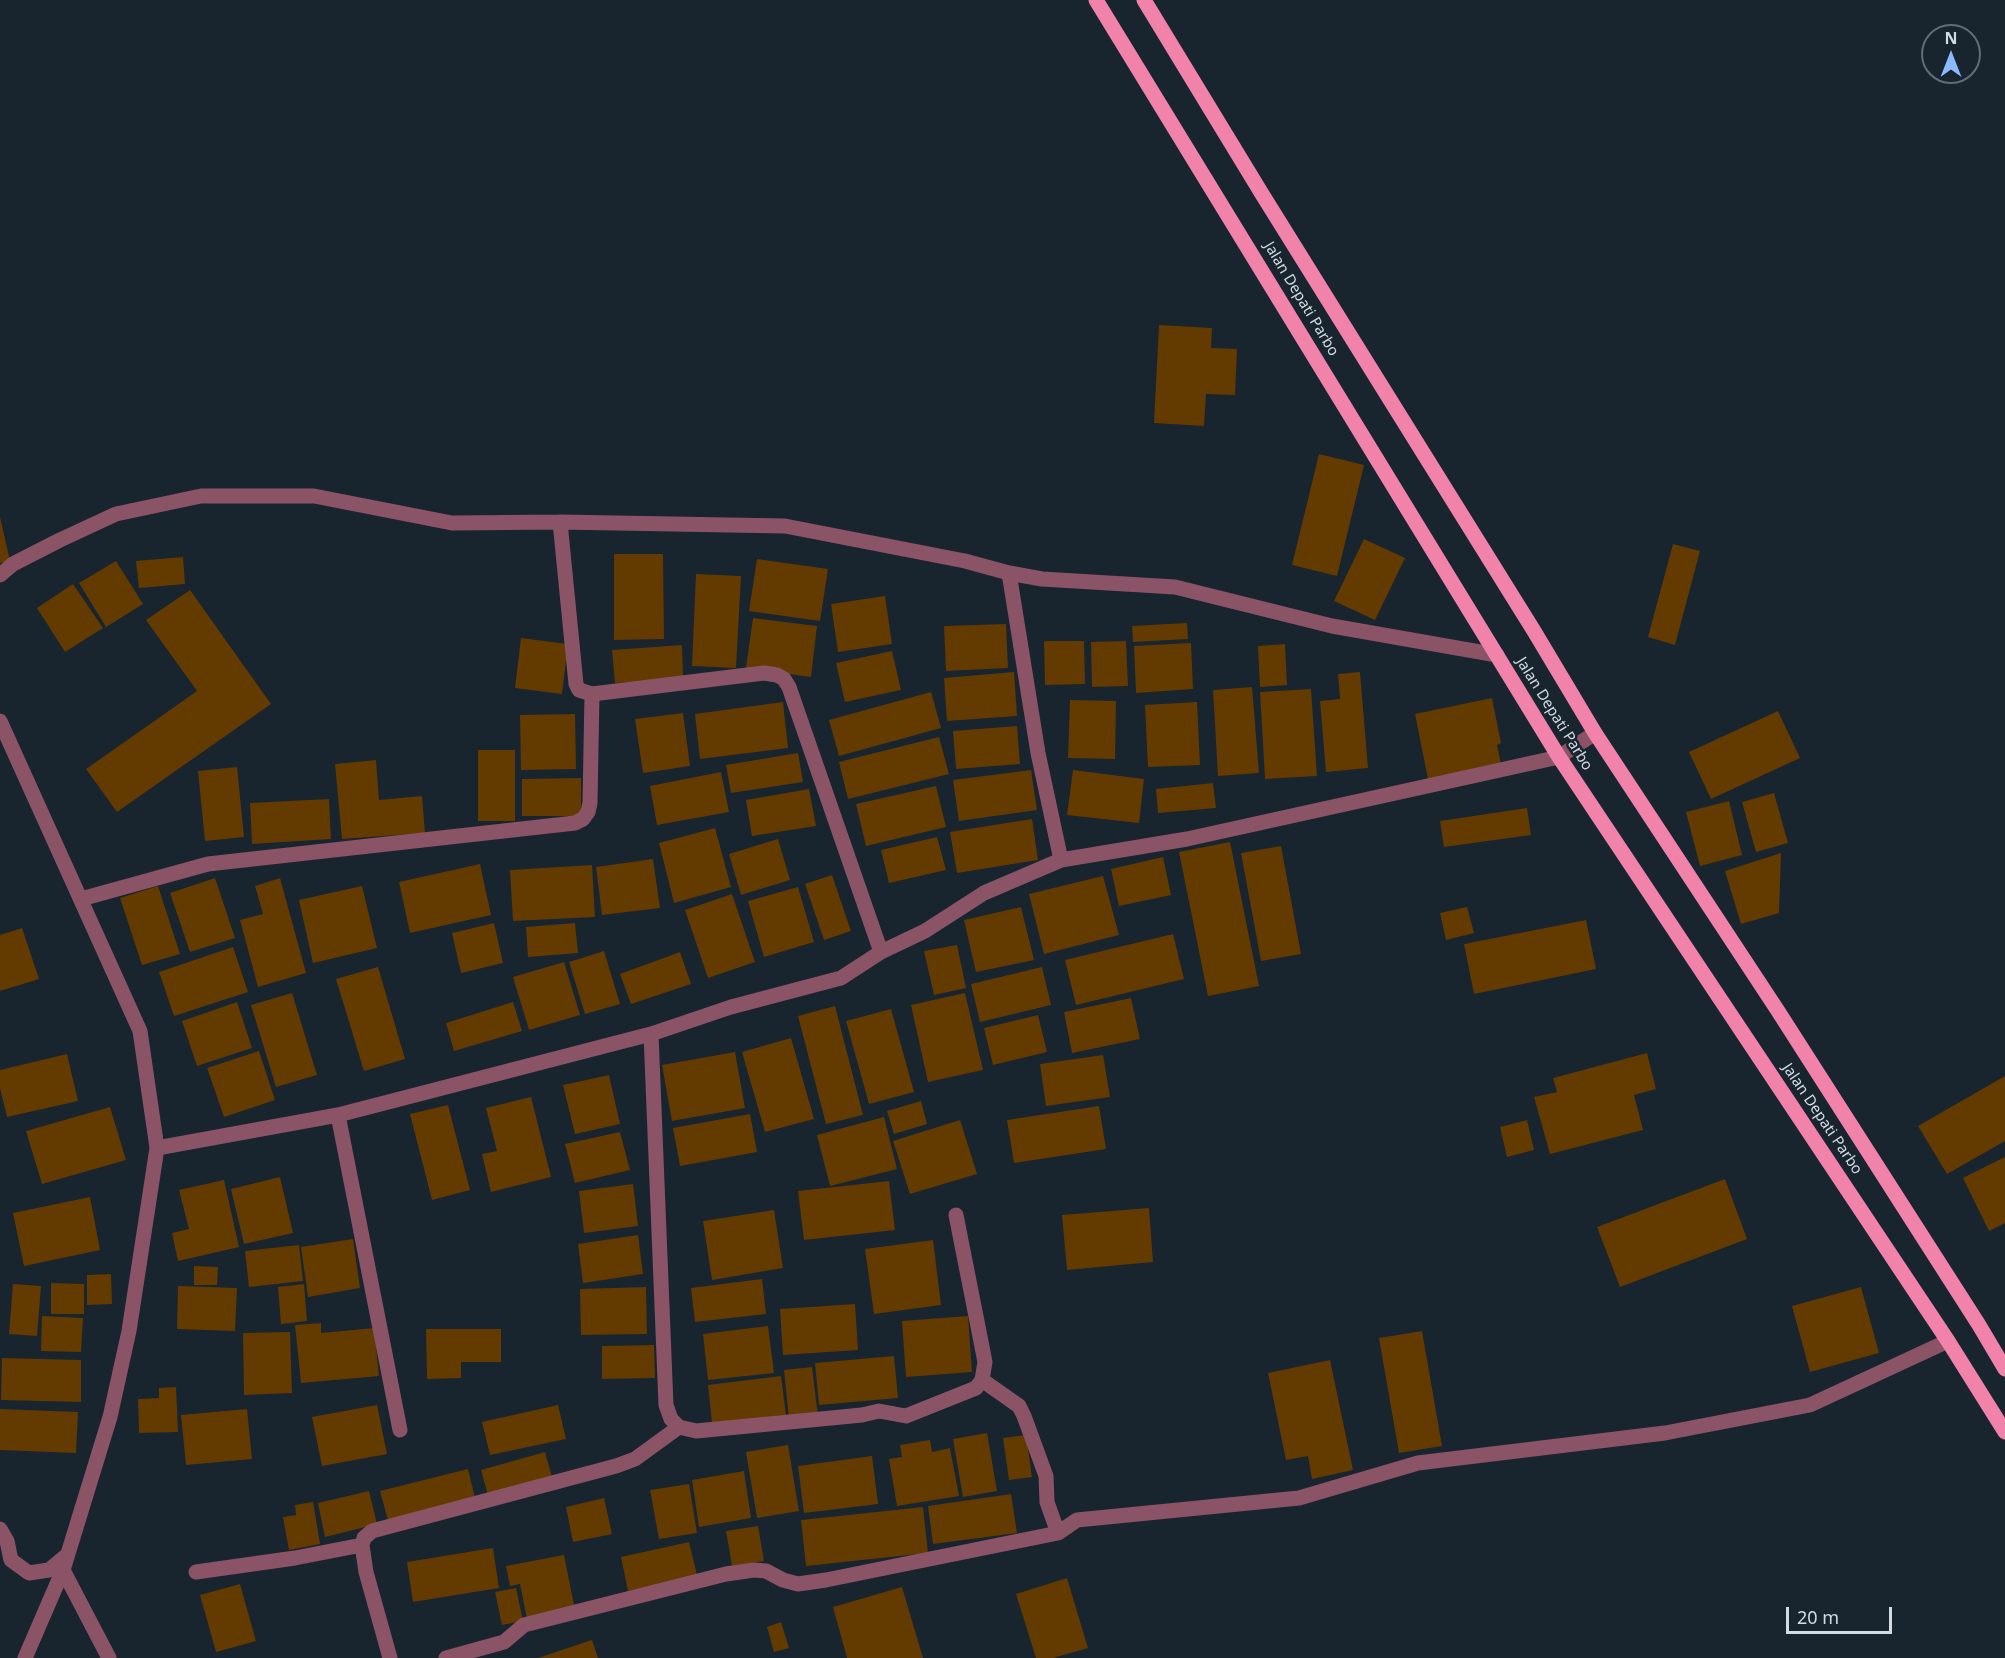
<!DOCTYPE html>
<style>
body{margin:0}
#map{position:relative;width:2005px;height:1658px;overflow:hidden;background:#18242e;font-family:"Noto Sans",sans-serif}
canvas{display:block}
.north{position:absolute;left:1921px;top:24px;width:60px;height:60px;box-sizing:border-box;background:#18242e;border:2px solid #636d76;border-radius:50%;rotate:0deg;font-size:16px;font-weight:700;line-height:24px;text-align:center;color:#d3dbe2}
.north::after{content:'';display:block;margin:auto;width:21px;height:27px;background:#8abafc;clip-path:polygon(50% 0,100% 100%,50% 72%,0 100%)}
.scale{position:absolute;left:1786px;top:1607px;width:106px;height:27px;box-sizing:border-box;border:3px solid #d3dbe2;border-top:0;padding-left:8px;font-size:18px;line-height:21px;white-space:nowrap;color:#d3dbe2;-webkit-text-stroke:4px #18242e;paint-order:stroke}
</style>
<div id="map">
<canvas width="2005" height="1658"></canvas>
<div class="north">N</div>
<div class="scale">20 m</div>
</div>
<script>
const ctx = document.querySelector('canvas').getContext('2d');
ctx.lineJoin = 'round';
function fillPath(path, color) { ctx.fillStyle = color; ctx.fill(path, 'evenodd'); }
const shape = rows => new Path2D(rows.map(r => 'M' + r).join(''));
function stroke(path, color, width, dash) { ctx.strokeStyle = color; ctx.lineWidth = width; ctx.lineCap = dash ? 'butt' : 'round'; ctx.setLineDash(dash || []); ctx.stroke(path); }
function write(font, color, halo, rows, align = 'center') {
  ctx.font = font + ' "Noto Sans",sans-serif'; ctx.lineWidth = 5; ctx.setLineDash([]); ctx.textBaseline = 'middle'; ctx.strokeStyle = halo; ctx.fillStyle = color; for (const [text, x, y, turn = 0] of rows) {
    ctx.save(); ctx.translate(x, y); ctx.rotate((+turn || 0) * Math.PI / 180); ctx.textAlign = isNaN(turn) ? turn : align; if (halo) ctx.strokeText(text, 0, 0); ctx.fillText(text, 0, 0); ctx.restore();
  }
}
fillPath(shape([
 [1159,325,1212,328,1211,348,1237,349,1235,395,1206,394,1204,426,1154,423],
 [1319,454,1364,465,1337,576,1292,565],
 [0,517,10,561,0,563],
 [1364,539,1405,558,1375,620,1334,601],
 [1673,544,1700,551,1675,645,1648,637],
 [614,554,663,554,664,639,614,640],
 [183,557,185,584,139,588,136,561],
 [757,559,828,569,820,621,749,611],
 [116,561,143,604,106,627,79,583],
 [696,574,741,576,736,668,692,666],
 [73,584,103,628,65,652,37,608],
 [190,590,271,704,117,812,86,769,197,691,146,620],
 [885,596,892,644,838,652,831,604],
 [753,618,817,626,811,677,746,668],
 [1187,623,1188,639,1133,642,1132,626],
 [1006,624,1008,668,946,671,944,626],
 [521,638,568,644,562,694,515,688],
 [1044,641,1084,641,1085,684,1045,685],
 [1126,641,1128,686,1092,687,1091,642],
 [1191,643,1193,689,1136,693,1134,646],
 [1285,644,1287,685,1260,687,1258,646],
 [682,645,683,678,615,683,612,650],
 [892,651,901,690,845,702,836,663],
 [1014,672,1017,716,947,721,944,678],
 [1360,672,1368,768,1326,772,1320,701,1340,699,1338,674],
 [1252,687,1259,773,1218,776,1213,690],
 [1311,689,1317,776,1265,779,1260,692],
 [931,692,941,728,839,756,829,720],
 [1492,698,1501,743,1497,745,1501,764,1428,779,1415,714],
 [1070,700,1116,701,1115,759,1068,758],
 [783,702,788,748,700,759,695,714],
 [1197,702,1200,765,1148,767,1145,705],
 [1778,711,1800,758,1711,799,1689,752],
 [683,713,690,766,643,773,635,719],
 [575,714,576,769,521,770,520,715],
 [1017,726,1020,764,956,769,953,731],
 [939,737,949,774,848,799,839,762],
 [478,750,515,750,515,821,478,821],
 [798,753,803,782,731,793,726,765],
 [376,760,379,800,422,796,425,833,342,839,335,764],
 [237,767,244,837,205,841,198,771],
 [1031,770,1037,810,959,821,953,780],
 [1073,770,1144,779,1139,823,1067,815],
 [721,772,729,812,657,825,650,786],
 [581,778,581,816,522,816,522,779],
 [1213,783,1216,808,1158,813,1156,789],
 [936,786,946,827,866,846,856,804],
 [809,789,816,826,752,836,746,800],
 [1774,793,1788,843,1756,852,1742,802],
 [329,799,331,839,252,844,250,803],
 [1729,801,1742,855,1700,866,1686,812],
 [1527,808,1531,835,1444,847,1440,821],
 [1032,819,1038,860,957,873,950,832],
 [715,828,731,887,674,903,659,843],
 [937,837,946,870,889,883,881,850],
 [778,839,790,880,741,895,729,854],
 [1230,842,1259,986,1208,996,1179,852],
 [1281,846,1301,954,1261,961,1241,853],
 [1781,853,1779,913,1741,924,1725,871],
 [1163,857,1171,895,1119,906,1111,869],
 [653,859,660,908,602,915,596,867],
 [480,864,491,915,410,933,399,882],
 [592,865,595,917,513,921,510,870],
 [832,875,851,931,824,940,805,884],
 [1103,876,1119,935,1044,954,1029,894],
 [215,878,235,938,190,952,170,893],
 [280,878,306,973,258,987,240,920,263,914,255,886],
 [158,886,180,954,142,965,120,898],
 [362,886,377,948,313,963,299,900],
 [798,887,814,942,764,957,748,901],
 [732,894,755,962,708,978,685,910],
 [1021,907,1034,960,976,972,964,920],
 [1467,907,1474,933,1446,940,1440,913],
 [1586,920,1596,969,1474,994,1464,944],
 [494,923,503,963,461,973,452,933],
 [575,923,578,953,528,957,526,927],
 [22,928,39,979,0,991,0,935],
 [1173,934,1184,979,1076,1005,1065,960],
 [957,945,966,988,934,995,924,951],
 [233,947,248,992,174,1016,159,972],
 [604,951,620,1004,585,1014,569,962],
 [680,952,691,984,631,1004,620,974],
 [564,962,580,1015,529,1030,513,977],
 [378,967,405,1059,364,1071,336,979],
 [1042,967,1051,1005,980,1022,971,984],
 [292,993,317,1075,276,1087,251,1005],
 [965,993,983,1070,928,1082,911,1005],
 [1131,998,1140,1039,1072,1053,1064,1012],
 [237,1002,252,1048,197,1066,182,1021],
 [513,1002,522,1031,454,1051,446,1023],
 [835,1006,863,1115,826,1124,798,1016],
 [891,1009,914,1092,869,1104,846,1021],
 [1038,1015,1047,1052,993,1065,984,1028],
 [791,1038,814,1119,765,1132,742,1052],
 [259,1051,275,1100,224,1117,207,1068],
 [735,1052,745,1108,672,1121,662,1065],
 [1647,1053,1656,1089,1634,1095,1643,1130,1550,1154,1534,1097,1557,1092,1553,1078],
 [67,1054,78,1101,7,1117,0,1088,0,1070],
 [1103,1055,1110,1097,1046,1106,1040,1064],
 [609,1075,620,1124,575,1134,563,1085],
 [2005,1076,2005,1141,1947,1174,1918,1126],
 [531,1097,551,1177,491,1192,482,1154,497,1151,486,1108],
 [921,1101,927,1124,894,1134,887,1111],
 [448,1105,470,1190,432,1200,410,1114],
 [1099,1106,1106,1149,1014,1163,1007,1120],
 [110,1107,126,1160,42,1184,26,1131],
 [750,1114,757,1152,680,1166,673,1128],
 [884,1117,897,1169,830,1186,817,1135],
 [960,1120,977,1174,910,1194,893,1141],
 [1527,1120,1534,1150,1507,1157,1500,1127],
 [620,1132,630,1170,575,1183,565,1144],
 [2005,1157,2005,1223,1989,1231,1963,1178],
 [280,1177,293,1233,244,1244,231,1189],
 [1725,1179,1747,1239,1620,1287,1597,1227],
 [224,1180,239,1247,178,1261,172,1233,189,1229,179,1190],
 [889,1181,895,1230,804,1240,798,1191],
 [633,1184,638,1226,584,1233,579,1191],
 [90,1197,100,1250,24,1266,13,1213],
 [1149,1208,1153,1262,1067,1270,1062,1215],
 [774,1210,783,1268,712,1280,703,1221],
 [638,1235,643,1274,583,1283,578,1244],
 [353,1239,360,1288,308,1297,301,1247],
 [933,1240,941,1305,874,1314,865,1249],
 [299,1245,303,1281,249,1287,245,1251],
 [194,1266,218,1267,217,1285,194,1285],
 [111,1274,112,1304,87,1305,87,1275],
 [762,1279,766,1314,695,1322,691,1288],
 [51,1283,84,1284,84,1314,51,1314],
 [13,1284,41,1286,37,1336,9,1334],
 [304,1284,307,1321,281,1324,278,1287],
 [178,1286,237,1288,235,1331,177,1329],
 [646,1287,647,1334,581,1335,580,1289],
 [1861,1287,1879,1353,1810,1372,1792,1306],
 [855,1304,858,1350,783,1355,780,1309],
 [42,1316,83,1318,81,1352,41,1351],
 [968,1316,972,1372,906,1377,902,1321],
 [321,1323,321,1333,374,1328,379,1376,301,1383,295,1325],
 [768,1326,774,1373,708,1380,703,1334],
 [426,1329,501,1329,501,1362,461,1362,461,1378,427,1379],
 [1422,1331,1442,1446,1399,1453,1379,1338],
 [290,1332,292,1393,244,1395,243,1333],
 [654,1345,655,1378,602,1379,602,1346],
 [894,1356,898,1398,819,1405,815,1363],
 [2,1358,81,1360,81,1402,1,1400],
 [1330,1360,1353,1470,1312,1479,1308,1456,1286,1460,1268,1373],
 [812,1367,818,1416,789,1419,784,1370],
 [781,1376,786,1415,712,1423,708,1385],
 [176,1387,178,1432,139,1433,138,1399,159,1398,159,1388],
 [377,1405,387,1454,322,1466,312,1417],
 [558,1405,566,1439,490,1455,482,1422],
 [0,1409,78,1412,76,1453,0,1450],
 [247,1409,252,1459,186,1465,181,1415],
 [987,1433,997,1491,963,1497,953,1439],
 [1026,1435,1032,1477,1009,1480,1003,1438],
 [930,1440,932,1452,950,1448,959,1496,897,1506,889,1459,902,1457,900,1445],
 [788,1445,799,1511,757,1518,746,1452],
 [545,1452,553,1481,489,1499,481,1470],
 [872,1456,878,1504,804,1513,798,1466],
 [468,1469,476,1502,389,1524,380,1491],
 [744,1471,751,1518,699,1527,692,1480],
 [689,1484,697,1533,659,1539,650,1490],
 [369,1491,377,1524,325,1537,318,1503],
 [1011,1494,1017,1533,933,1544,928,1506],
 [604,1498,612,1534,573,1542,566,1507],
 [313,1502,320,1544,289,1550,283,1517,296,1515,295,1505],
 [923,1507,928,1553,806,1566,801,1520],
 [758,1526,764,1561,732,1566,726,1531],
 [689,1542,697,1575,628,1591,621,1557],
 [493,1548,499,1588,413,1602,407,1562],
 [564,1555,575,1610,527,1619,520,1584,510,1586,506,1566],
 [1067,1578,1088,1648,1053,1658,1036,1658,1016,1594],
 [240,1584,256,1641,216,1652,200,1595],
 [902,1587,923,1658,847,1658,833,1607],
 [516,1588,523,1621,502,1625,495,1592],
 [781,1622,789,1648,774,1652,767,1627],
 [592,1640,598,1658,538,1658]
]), '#633a00');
stroke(shape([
 [560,522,576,684,579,690,592,694,764,673,777,675,784,679,789,687,881,952],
 [1009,573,1038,753,1061,860],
 [0,575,13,564,60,540,116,514,201,496,314,496,452,523,560,522,785,526,965,561,1009,573,1042,579,1175,587,1332,626,1497,655],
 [0,721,140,1031,157,1148,129,1331,110,1417,63,1570,25,1658],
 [81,899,208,864,575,823,583,819,588,812,590,803,592,694],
 [651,1034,666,1405,671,1419,679,1427,696,1431,862,1415,879,1411,906,1416,976,1388,982,1380,985,1362,956,1215],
 [338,1115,400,1430],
 [157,1148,338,1115,651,1034,731,1007,841,978,881,952,925,931,984,893,1061,860,1187,839,1559,757,1595,733],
 [982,1380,1019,1406,1024,1416,1046,1476,1047,1502,1058,1533],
 [0,1529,7,1541,11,1560,29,1573,49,1570,67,1555],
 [63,1570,109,1658],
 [196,1572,295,1558,362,1545],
 [390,1658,366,1572,362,1545,364,1538,372,1531,616,1466,635,1459,679,1427],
 [446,1658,504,1642,524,1625,726,1574,754,1570,766,1571,783,1580,798,1584,826,1580,1058,1533,1077,1520,1299,1498,1418,1463,1665,1433,1810,1405,1948,1341]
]), '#8a5466', 15);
stroke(shape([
 [1096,0,1559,757,1948,1341,2005,1432],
 [1144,0,1262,194,1534,631,1595,733,1778,1011,1979,1325,2005,1369]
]), '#f182aa', 15);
write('15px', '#d3dbe2', '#18242e', [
 ["Jalan Depati Parbo",1301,299,59],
 ["Jalan Depati Parbo",1554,714,58],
 ["Jalan Depati Parbo",1822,1119,56]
]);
</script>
